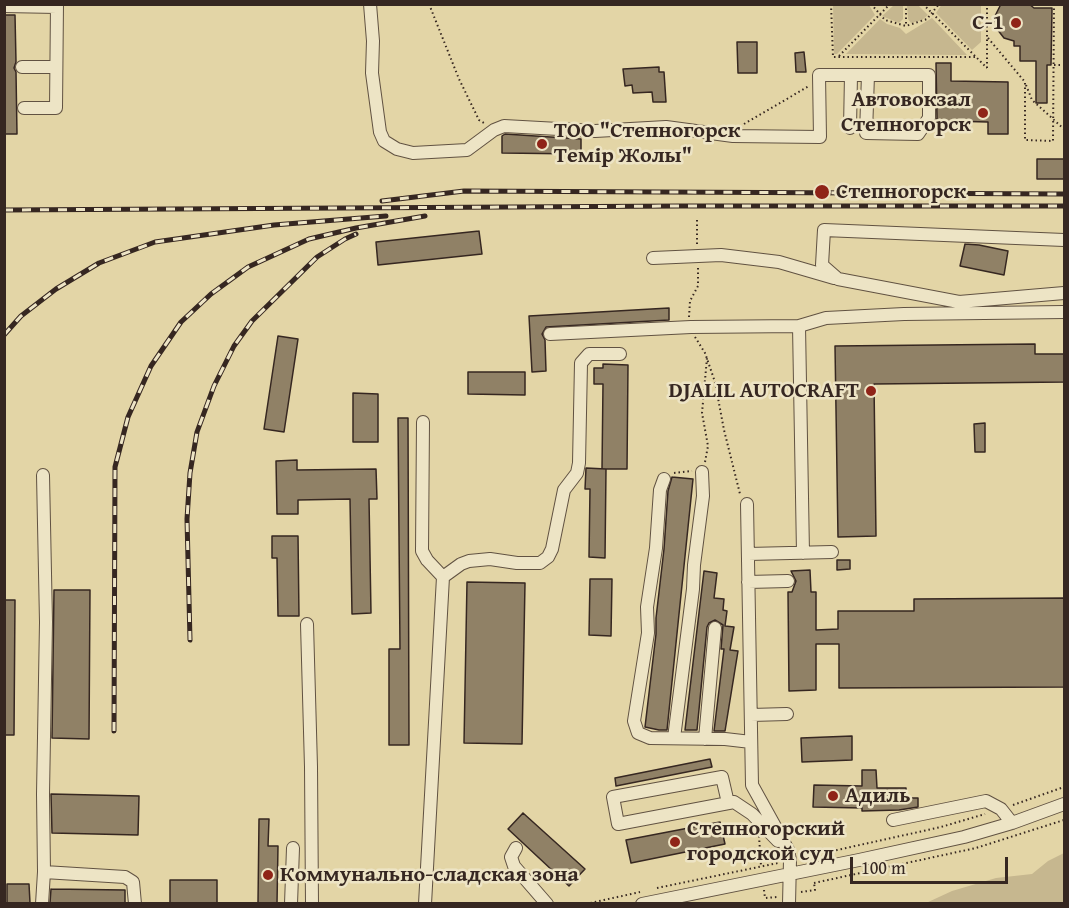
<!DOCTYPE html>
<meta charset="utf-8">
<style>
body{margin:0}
#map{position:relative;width:1069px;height:908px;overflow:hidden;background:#e3d5a6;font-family:"Gentium Book Plus",serif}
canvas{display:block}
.frame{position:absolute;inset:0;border:6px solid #362721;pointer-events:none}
.scale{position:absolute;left:850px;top:857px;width:158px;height:27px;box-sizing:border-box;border:3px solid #362721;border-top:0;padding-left:8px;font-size:18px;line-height:21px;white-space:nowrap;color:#362721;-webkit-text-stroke:4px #ede4c5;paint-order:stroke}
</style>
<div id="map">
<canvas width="1069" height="908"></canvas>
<div class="frame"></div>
<div class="scale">100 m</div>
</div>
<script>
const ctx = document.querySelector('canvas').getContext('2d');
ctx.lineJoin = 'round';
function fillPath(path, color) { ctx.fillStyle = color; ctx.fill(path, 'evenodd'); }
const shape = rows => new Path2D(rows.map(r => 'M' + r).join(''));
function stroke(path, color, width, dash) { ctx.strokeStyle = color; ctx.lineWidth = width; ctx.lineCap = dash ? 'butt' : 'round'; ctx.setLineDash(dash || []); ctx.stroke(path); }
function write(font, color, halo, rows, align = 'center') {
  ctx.font = font + ' "Gentium Book Plus",serif'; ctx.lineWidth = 5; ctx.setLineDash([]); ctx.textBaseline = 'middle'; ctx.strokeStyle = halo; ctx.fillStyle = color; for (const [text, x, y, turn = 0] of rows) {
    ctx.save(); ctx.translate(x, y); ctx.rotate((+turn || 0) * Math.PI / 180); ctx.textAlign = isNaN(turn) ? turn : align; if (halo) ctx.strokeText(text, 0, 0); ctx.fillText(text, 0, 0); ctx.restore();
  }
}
fillPath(shape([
 [942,4,981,5,981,42,972,50,936,13],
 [833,5,869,5,875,15,837,54,834,54],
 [894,5,903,5,903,19,899,23,882,16],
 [907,5,918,5,928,15,922,20,911,23,908,19],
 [932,18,967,55,846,54,880,19,887,24,900,28,906,34],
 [1064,853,1064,903,926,903,952,891,996,878,1032,874,1048,861]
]), '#c6b78f');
const building = shape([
 [1001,4,1029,4,1034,8,1052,8,1051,65,1047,65,1047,103,1036,103,1036,61,1020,61,1020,46,1014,46,1014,41,1004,38,997,29,994,18,1001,4],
 [4,15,15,15,16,62,14,68,16,72,17,134,4,134,4,15],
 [737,42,757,42,757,73,738,73,737,42],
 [804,52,806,72,796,72,795,53,804,52],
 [936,63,951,63,951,81,1008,82,1008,134,988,134,988,122,950,121,950,127,935,127,937,118,936,63],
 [659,67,659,72,664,72,666,102,653,102,652,92,633,93,632,85,625,86,623,69,659,67],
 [505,134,581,139,581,154,502,153,502,136,505,134],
 [1037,159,1065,159,1065,179,1037,179,1037,159],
 [479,231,482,254,378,265,376,242,479,231],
 [965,244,979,245,1008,251,1004,275,960,266,965,244],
 [669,308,669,320,546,327,542,334,545,340,546,371,532,372,529,316,669,308],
 [278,336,298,339,284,432,264,429,278,336],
 [1035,344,1035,354,1065,354,1065,382,874,384,876,536,838,537,835,346,1035,344],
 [603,364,628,365,627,469,602,469,603,384,594,384,594,368,603,368,603,364],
 [468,372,525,372,525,395,468,394,468,372],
 [353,393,378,394,378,442,353,442,353,393],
 [398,418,408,418,409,745,389,745,389,649,400,649,398,418],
 [985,423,985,452,975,452,974,424,985,423],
 [297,460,297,470,376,469,377,499,369,499,371,613,352,614,350,499,298,500,298,514,277,514,276,461,297,460],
 [586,468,606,469,605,558,589,557,590,489,585,489,586,468],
 [672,477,693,479,667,730,659,730,645,727,656,634,656,618,664,549,668,491,672,477],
 [272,536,298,536,299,616,278,616,277,558,272,558,272,536],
 [837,560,850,560,850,569,837,570,837,560],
 [810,570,811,592,816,592,816,630,838,629,838,611,914,611,914,599,1065,598,1065,687,839,688,839,644,816,644,816,690,789,691,788,592,792,592,796,581,791,571,810,570],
 [704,571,717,573,714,598,724,599,723,610,727,611,725,626,734,627,730,650,738,651,725,731,714,731,724,649,721,649,723,625,715,620,709,623,707,627,697,730,685,730,704,571],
 [590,579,612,579,611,636,589,635,590,579],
 [467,582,525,583,522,744,464,743,467,582],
 [54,590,90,590,89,739,52,738,54,590],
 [4,600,15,600,14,735,4,735,4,600],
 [852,736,852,760,802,762,801,738,852,736],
 [710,759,712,767,616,786,615,778,710,759],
 [862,770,876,770,877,788,906,788,906,798,918,798,918,807,899,810,862,811,862,808,813,807,814,785,862,786,862,770],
 [51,794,139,796,138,835,52,833,51,794],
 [523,813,585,869,569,886,508,829,523,813],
 [259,819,269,819,268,846,278,846,277,903,258,903,259,819],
 [720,822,725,844,631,863,626,840,720,822],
 [170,880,217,880,217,903,170,903,170,880],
 [7,884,29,884,30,903,7,903,7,884],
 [51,889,125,890,125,903,50,903,51,889]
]);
fillPath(building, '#908166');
stroke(building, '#362721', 1.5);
const minor = shape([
 [370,4,373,41,372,73,380,132,384,141,397,149,413,153,467,150,494,130,504,126,595,131,666,127,733,136,820,137,819,75,929,75,929,118,918,134,866,133,868,75],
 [4,6,57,7],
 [22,67,56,67],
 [24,108,56,108,57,4],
 [850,128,851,75],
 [1064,240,824,230,822,265,838,279,959,302,1064,293],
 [653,258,721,255,779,262,834,278],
 [550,334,691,327,799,326],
 [423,422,422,551,427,560,443,577,425,904],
 [43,475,46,622,43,794,44,872,125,877,133,882,135,904],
 [664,479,660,490,656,548,647,607,648,633,634,721,638,733,650,738,725,739,751,742],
 [747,504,752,785,788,850,790,860,789,904],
 [803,553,799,326,826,318,904,314,1064,312],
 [748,554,832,552],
 [443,577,461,564,469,561,490,559,517,563,540,563,548,557,552,549,564,490,577,473,579,463,581,363,589,354,620,354],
 [748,582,788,581],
 [307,624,311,767,312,904],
 [751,715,787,714],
 [674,738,693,589,694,565,703,496,702,472],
 [705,739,715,628],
 [728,803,722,777,613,797,618,824,734,802,752,814,778,841],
 [893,820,986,801,1001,809,1012,823],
 [516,848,511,857,514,866,547,904],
 [42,904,44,872],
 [291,904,293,848],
 [642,904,859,860,964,837,1012,823,1064,804]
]);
stroke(minor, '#615242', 14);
stroke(shape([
 [429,4,459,79,479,120,484,123],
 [831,4,833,57,976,57],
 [871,4,885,20,906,26,927,19,939,4],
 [906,4,906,26],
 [923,4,987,68],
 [988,38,1025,82,1025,140,1053,141,1054,4],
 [839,56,890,4],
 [1054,65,1064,65],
 [987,68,987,4],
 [1026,85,1032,100,1064,129],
 [744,124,809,86],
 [697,220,697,244],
 [689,317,690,301,698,286,698,268],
 [695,337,705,353,715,382,724,430,740,494],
 [705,462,708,446,702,413,707,358],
 [674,473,692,471],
 [1013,805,1064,787],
 [759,836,761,866],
 [801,858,941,827,985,814],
 [814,883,976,848,1064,820],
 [657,888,778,863],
 [764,890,765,898,777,897],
 [801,892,815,890,814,883],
 [586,904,640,892]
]), '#362721', 2, [1.5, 3]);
stroke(minor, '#ede4c5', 12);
const rail = shape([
 [382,201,464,191,1064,194],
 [4,210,681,206,1064,206],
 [4,335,21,316,56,289,99,263,155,242,274,225,386,216],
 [190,640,187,519,190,473,197,432,214,386,234,346,252,321,317,257,345,239,356,234],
 [114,731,115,467,128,417,151,366,181,322,211,294,248,267,309,239,356,228,425,216]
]);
stroke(rail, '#362721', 5);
stroke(rail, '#ede4c5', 3, [9]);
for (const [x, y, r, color] of [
 [1016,23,6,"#8f2418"],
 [983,113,6,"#8f2418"],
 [542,144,6,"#8f2418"],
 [822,192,8,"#8f2418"],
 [871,391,6,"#8f2418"],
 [833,796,6,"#8f2418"],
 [675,842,6,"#8f2418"],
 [268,875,6,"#8f2418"]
]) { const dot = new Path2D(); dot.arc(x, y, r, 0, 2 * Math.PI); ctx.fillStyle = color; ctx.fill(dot); stroke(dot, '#ede4c5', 2); }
write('bold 22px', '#362721', '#ede4c5', [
 ["C-1",1004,23,"right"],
 ["Автовокзал",971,100,"right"],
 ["Степногорск",971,125,"right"],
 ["ТОО \"Степногорск",554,131],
 ["Темiр Жолы\"",554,156],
 ["Степногорск",836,192],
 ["DJALIL AUTOCRAFT",859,391,"right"],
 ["Адиль",845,796],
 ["Степногорский",687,829],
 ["городской суд",687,854],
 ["Коммунально-сладская зона",280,875]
], 'left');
</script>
